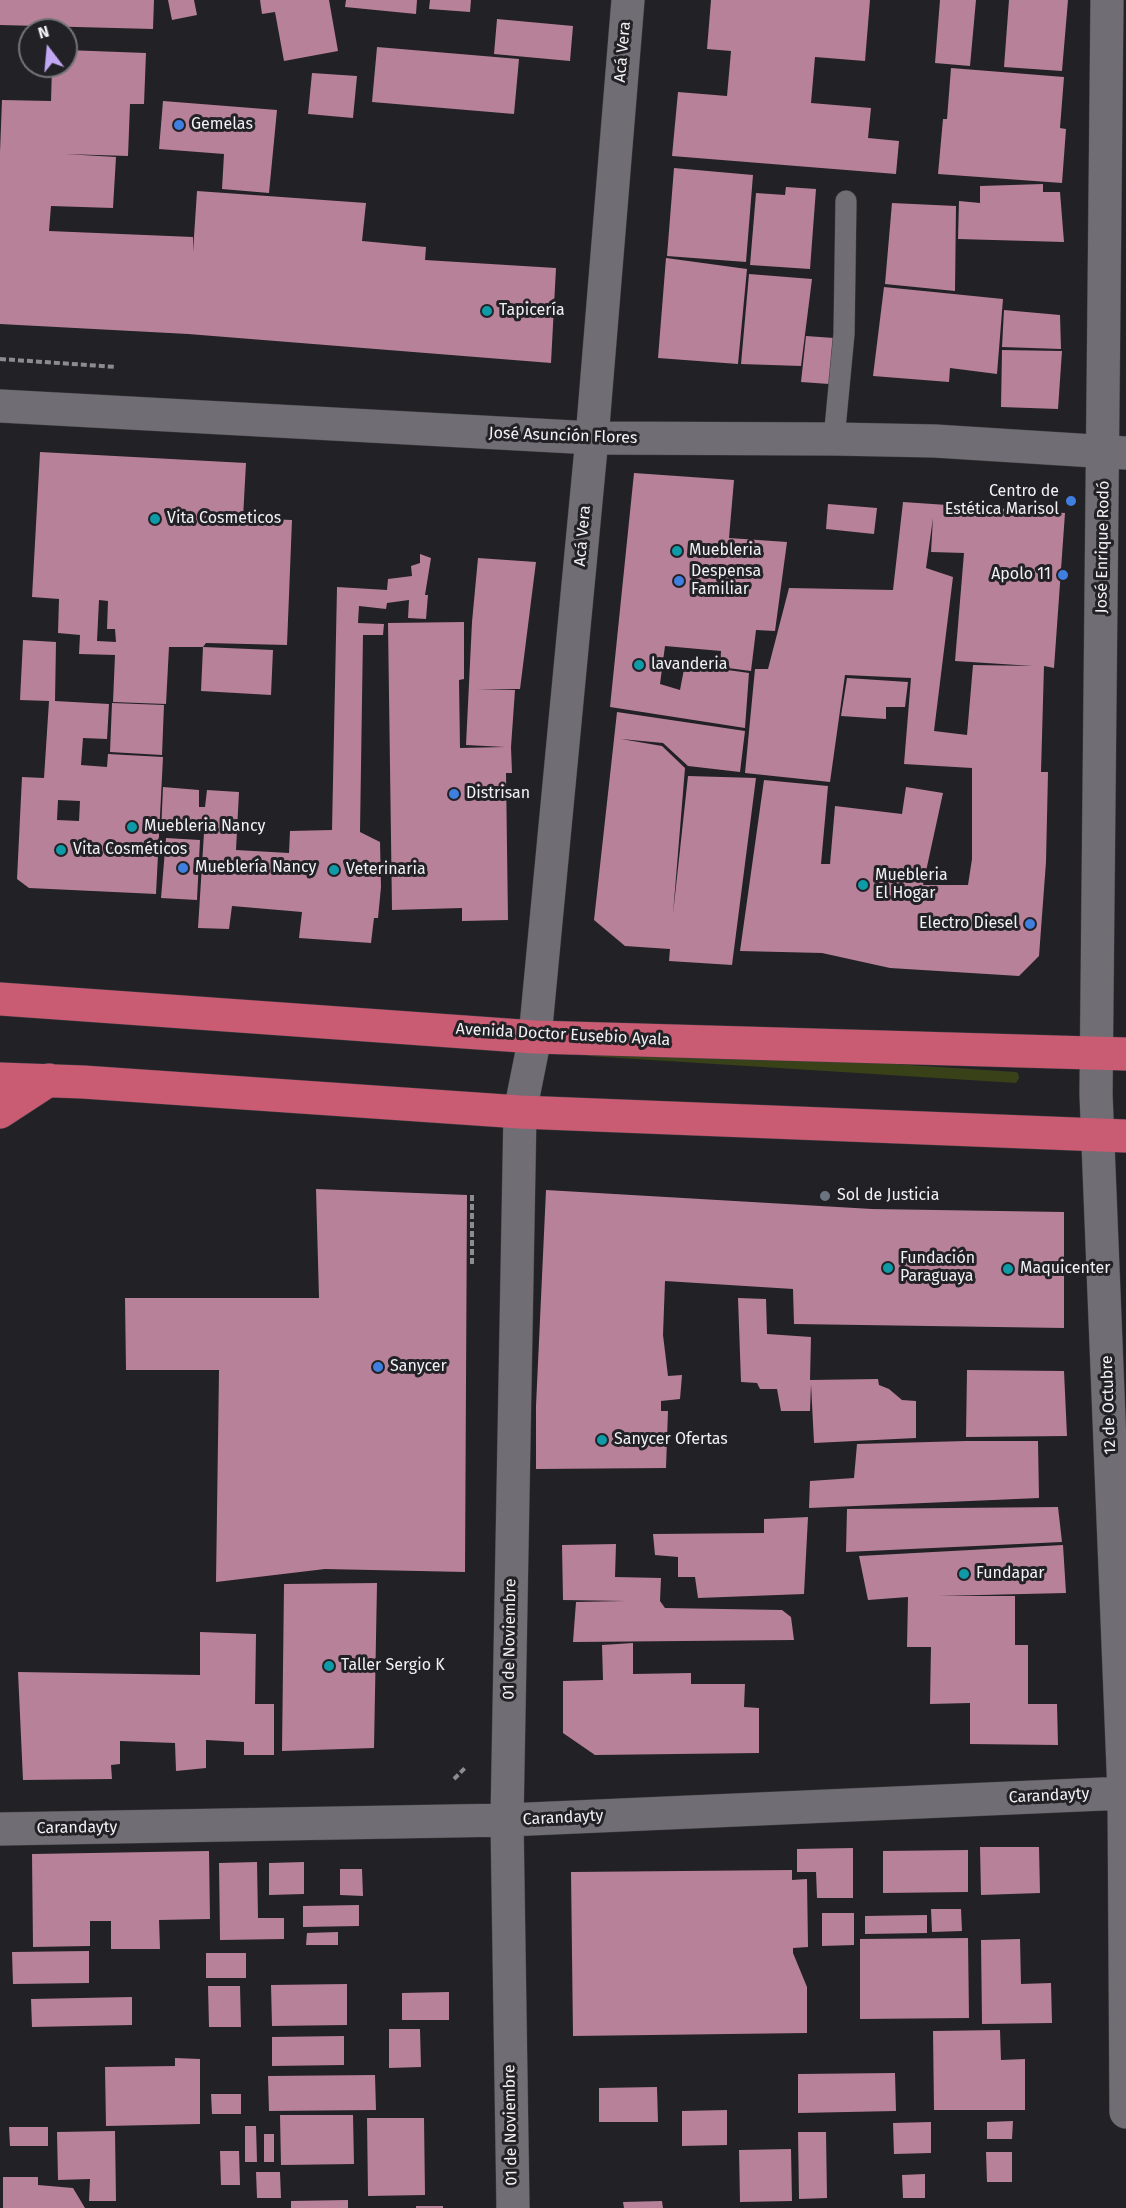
<!DOCTYPE html>
<meta charset="utf-8">
<style>
body{margin:0}
#map{position:relative;width:1126px;height:2208px;overflow:hidden;background:#222125;font-family:"Fira Sans",sans-serif}
canvas{display:block}
.north{position:absolute;left:18px;top:18px;width:60px;height:60px;box-sizing:border-box;background:#222125;border:2px solid #757478;border-radius:50%;rotate:344deg;font-size:16px;font-weight:700;line-height:24px;text-align:center;color:#f2f1f4}
.north::after{content:'';display:block;margin:auto;width:21px;height:27px;background:#c0a8f4;clip-path:polygon(50% 0,100% 100%,50% 72%,0 100%)}
</style>
<div id="map">
<canvas width="1126" height="2208"></canvas>
<div class="north">N</div>
</div>
<script>
const ctx = document.querySelector('canvas').getContext('2d');
ctx.lineJoin = 'round';
function fill(path, color) { ctx.fillStyle = color; ctx.fill(path, 'evenodd'); }
const shape = rows => new Path2D(rows.map(r => 'M' + r).join(''));
function stroke(path, color, width, dash) { ctx.strokeStyle = color; ctx.lineWidth = width; ctx.lineCap = dash ? 'butt' : 'round'; ctx.setLineDash(dash || []); ctx.stroke(path); }
function drawText(font, color, halo, rows, align = 'center') {
  ctx.font = font + ' "Fira Sans",sans-serif'; ctx.lineWidth = 6; ctx.setLineDash([]); ctx.textBaseline = 'middle'; ctx.strokeStyle = halo; ctx.fillStyle = color; for (const [text, x, y, turn = 0] of rows) {
    ctx.save(); ctx.translate(x, y); ctx.rotate((+turn || 0) * Math.PI / 180); ctx.textAlign = isNaN(turn) ? turn : align; if (halo) ctx.strokeText(text, 0, 0); ctx.fillText(text, 0, 0); ctx.restore();
  }
}
fill(shape([
 [588,1044,1016,1072,1018,1073,1019,1078,1016,1083,588,1056,585,1054]
]), '#394118');
fill(shape([
 [0,0,154,0,153,29,0,25],
 [168,0,194,0,197,15,172,20],
 [260,0,329,0,338,51,284,61,275,12,262,14],
 [346,0,417,0,416,14,345,7],
 [430,0,471,0,470,12,429,9],
 [711,0,870,0,865,61,815,57,811,103,871,108,868,138,899,141,896,174,672,156,678,92,727,96,731,51,707,49],
 [940,0,976,0,970,66,935,63],
 [1009,0,1068,0,1062,71,1004,67],
 [497,19,573,26,570,61,494,54],
 [377,47,519,59,514,114,372,102],
 [66,50,146,53,144,104,130,104,128,156,65,154,116,157,113,208,51,206,49,231,193,237,193,252,197,191,366,203,362,241,426,247,425,260,556,268,551,363,188,334,0,324,0,152,2,100,51,101,52,66,66,66],
 [951,68,1064,77,1060,128,1066,129,1062,183,938,174,943,119,947,119],
 [312,73,357,76,353,118,308,114],
 [163,101,277,110,269,193,222,189,224,154,159,149],
 [674,168,753,175,746,262,667,256],
 [1043,184,1043,192,1060,192,1064,242,958,239,959,201,980,203,980,186],
 [786,187,816,189,810,269,750,265,756,193,785,195],
 [892,203,956,206,955,291,885,284],
 [666,258,747,269,738,364,658,358],
 [749,274,812,279,801,366,741,364],
 [884,287,1003,299,997,374,950,368,949,382,873,376],
 [1004,310,1060,315,1061,349,1002,347],
 [806,336,834,338,829,384,801,382],
 [1002,350,1062,351,1058,409,1001,407],
 [40,452,246,463,243,518,292,520,287,645,206,643,203,647,273,650,271,695,201,691,203,647,169,647,166,704,113,702,115,655,79,654,80,635,58,633,59,599,32,597],
 [99,600,108,601,107,629,115,629,116,642,97,641],
 [634,473,734,480,729,538,787,542,775,631,756,630,751,671,720,667,721,651,665,646,660,684,680,690,685,664,749,673,745,728,610,707],
 [903,502,1065,513,1054,668,1044,666,1041,772,1048,772,1046,862,1039,956,1019,976,890,968,822,953,740,951,764,780,828,786,821,864,830,864,835,806,902,814,906,787,943,793,923,885,968,885,972,859,972,768,904,764,911,678,845,675,830,782,745,773,755,669,768,669,789,588,893,590],
 [933,518,931,552,964,553,955,661,1033,666,973,665,967,735,934,731,953,577,926,568],
 [828,504,877,508,874,534,826,529],
 [420,554,431,558,425,595,428,595,426,619,408,618,409,600,387,603,386,609,359,606,358,623,384,624,383,635,363,635,360,832,380,842,381,887,378,918,374,918,371,943,299,938,302,912,232,906,229,929,198,928,204,833,161,832,163,787,199,790,199,807,205,807,207,790,239,792,236,850,289,853,290,831,332,830,337,587,387,590,388,579,412,576,411,566,420,563],
 [478,558,536,562,520,689,477,689,515,690,511,747,512,773,506,773,508,920,462,921,462,908,392,910,388,623,464,622,464,679,459,680,460,748,505,747,466,745,472,622],
 [23,640,56,642,55,701,109,704,107,739,83,738,81,765,107,767,108,754,163,757,156,894,29,888,17,879,22,777,44,778,49,701,20,700],
 [58,800,80,801,79,821,57,820],
 [847,678,908,682,905,707,886,707,886,719,841,716],
 [112,703,164,705,162,755,110,752],
 [617,712,745,731,740,772,688,766,663,743,621,739,662,746,685,768,673,914,688,776,756,778,732,965,669,961,670,949,625,946,594,920],
 [166,838,200,840,197,900,161,898],
 [316,1189,467,1195,465,1572,325,1569,216,1582,219,1370,126,1370,125,1298,319,1298],
 [546,1190,872,1209,1064,1212,1064,1328,794,1324,793,1289,665,1281,663,1335,668,1376,682,1375,680,1399,661,1401,661,1411,668,1411,666,1468,536,1469,536,1406],
 [738,1298,766,1299,767,1334,811,1337,810,1380,878,1379,879,1385,889,1389,902,1400,916,1401,916,1438,814,1443,811,1384,810,1411,781,1411,777,1389,760,1389,757,1383,741,1382],
 [967,1370,1064,1371,1067,1436,966,1437],
 [966,1441,1038,1441,1039,1498,809,1508,810,1481,854,1478,857,1444],
 [1058,1507,1062,1542,846,1552,847,1509],
 [808,1517,804,1594,698,1598,695,1577,678,1577,678,1557,655,1555,653,1534,764,1533,764,1519],
 [616,1544,615,1577,661,1578,660,1601,665,1608,782,1610,791,1617,794,1640,573,1642,576,1602,625,1601,563,1600,562,1545],
 [1063,1545,1066,1593,939,1596,1015,1596,1015,1645,1028,1645,1028,1704,1057,1704,1058,1745,970,1744,970,1703,930,1704,931,1647,907,1647,908,1597,868,1600,859,1556],
 [377,1583,374,1748,282,1751,284,1584],
 [200,1632,256,1634,255,1704,274,1704,274,1755,244,1755,244,1742,206,1740,206,1768,176,1771,175,1743,120,1741,120,1764,111,1765,112,1779,23,1780,18,1672,200,1675],
 [633,1643,633,1674,691,1673,691,1684,745,1684,744,1707,759,1708,759,1753,595,1755,563,1733,563,1681,603,1680,602,1645],
 [980,1847,1039,1847,1040,1893,981,1895],
 [853,1848,853,1898,817,1898,816,1872,797,1872,797,1849],
 [968,1850,968,1892,883,1893,883,1851],
 [209,1851,210,1919,159,1920,160,1949,111,1949,111,1921,90,1921,90,1946,33,1947,32,1854],
 [257,1862,258,1918,284,1918,284,1939,220,1940,219,1863],
 [304,1862,304,1894,269,1895,269,1863],
 [340,1869,362,1869,363,1896,340,1895],
 [792,1870,792,1880,807,1879,808,1947,793,1948,793,1953,807,1987,807,2033,573,2036,571,1872],
 [359,1905,359,1926,303,1927,303,1906],
 [931,1909,961,1909,962,1931,932,1932],
 [822,1913,854,1913,854,1945,822,1946],
 [927,1915,927,1933,865,1934,865,1916],
 [338,1932,338,1945,306,1945,307,1933],
 [968,1938,969,2018,860,2019,860,1939],
 [1020,1939,1021,1984,1051,1983,1052,2023,982,2024,981,1940],
 [89,1951,89,1983,13,1984,12,1952],
 [206,1953,246,1953,246,1978,206,1978],
 [347,1984,347,2025,272,2026,271,1985],
 [208,1986,240,1986,241,2027,209,2027],
 [449,1992,449,2020,402,2020,402,1993],
 [132,1997,132,2025,32,2027,31,1999],
 [389,2029,420,2029,421,2067,389,2068],
 [1000,2030,1001,2060,1025,2059,1025,2110,934,2110,933,2031],
 [344,2036,344,2065,272,2066,272,2037],
 [175,2058,200,2059,200,2124,106,2126,105,2067,175,2066],
 [895,2073,896,2111,798,2113,798,2074],
 [375,2075,376,2110,269,2111,268,2076],
 [657,2087,658,2122,599,2122,599,2088],
 [211,2094,241,2094,241,2114,212,2114],
 [727,2110,727,2145,682,2146,682,2111],
 [280,2115,353,2115,354,2164,281,2165],
 [367,2118,424,2118,425,2195,368,2196],
 [1013,2121,1012,2139,987,2139,987,2122],
 [931,2122,931,2153,894,2154,893,2123],
 [245,2126,256,2126,257,2162,245,2162],
 [9,2127,48,2127,48,2146,10,2146],
 [115,2131,116,2201,89,2201,90,2179,58,2180,57,2132],
 [798,2132,826,2132,827,2198,799,2199],
 [264,2134,274,2134,274,2162,264,2162],
 [791,2149,792,2201,740,2202,739,2150],
 [220,2151,239,2151,240,2185,221,2185],
 [986,2152,1012,2152,1012,2182,987,2182],
 [256,2172,280,2172,281,2198,257,2198],
 [925,2174,925,2198,903,2198,902,2175],
 [3,2177,38,2177,38,2185,73,2188,85,2208,3,2208],
 [348,2200,348,2208,291,2208,291,2201],
 [662,2201,663,2208,624,2208,623,2202],
 [416,2206,443,2206,443,2208,416,2208]
]), '#b78199');
const lane = shape([
 [834,439,844,334,846,201]
]);
const street = shape([
 [1107,0,1096,1094,1124,1793,1126,2112],
 [0,1829,507,1820,1126,1793],
 [513,2208,507,1820,520,1112,535,1037,592,438,628,0]
]);
const secondary = shape([
 [0,406,592,438,834,439,935,441,1126,453]
]);
const highway = shape([
 [0,999,535,1037,1126,1054],
 [0,1079,83,1082,520,1112,1126,1136],
 [0,1112,49,1080]
]);
stroke(lane, '#3e3d41', 22);
stroke(street, '#3e3d41', 34);
stroke(secondary, '#3e3d41', 34);
stroke(highway, '#3e3d41', 34);
stroke(shape([
 [0,359,116,367],
 [472,1264,472,1193],
 [454,1779,466,1767]
]), '#8c8b8e', 4, [6, 3]);
stroke(lane, '#706e74', 21);
stroke(street, '#706e74', 33);
stroke(secondary, '#706e74', 33);
stroke(highway, '#c95b73', 33);
for (const [x, y, r, color] of [
 [179,125,6,"#3f7fe0"],
 [487,311,6,"#0f9aa8"],
 [1071,501,6,"#3f7fe0"],
 [155,519,6,"#0f9aa8"],
 [677,551,6,"#0f9aa8"],
 [1063,575,6,"#3f7fe0"],
 [679,581,6,"#3f7fe0"],
 [639,665,6,"#0f9aa8"],
 [454,794,6,"#3f7fe0"],
 [132,827,6,"#0f9aa8"],
 [61,850,6,"#0f9aa8"],
 [183,868,6,"#3f7fe0"],
 [334,870,6,"#0f9aa8"],
 [863,885,6,"#0f9aa8"],
 [1030,924,6,"#3f7fe0"],
 [825,1196,6,"#6b7280"],
 [888,1268,6,"#0f9aa8"],
 [1008,1269,6,"#0f9aa8"],
 [378,1367,6,"#3f7fe0"],
 [602,1440,6,"#0f9aa8"],
 [964,1574,6,"#0f9aa8"],
 [329,1666,6,"#0f9aa8"]
]) { const dot = new Path2D(); dot.arc(x, y, r, 0, 2 * Math.PI); ctx.fillStyle = color; ctx.fill(dot); stroke(dot, '#222125', 2); }
drawText('16px', '#f2f1f4', '#222125', [
 ["Acá Vera",623,52,-85],
 ["José Asunción Flores",563,436,2],
 ["Acá Vera",583,536,-85],
 ["José Enrique Rodó",1103,547,-89],
 ["Avenida Doctor Eusebio Ayala",563,1035,3],
 ["12 de Octubre",1109,1405,-92],
 ["01 de Noviembre",510,1639,-89],
 ["Carandayty",1049,1796,-3],
 ["Carandayty",563,1818,-3],
 ["Carandayty",77,1828,-1],
 ["01 de Noviembre",511,2125,-91]
]);
drawText('16px', '#f2f1f4', '#222125', [
 ["Gemelas",191,125],
 ["Tapicería",499,311],
 ["Centro de",1059,492,"right"],
 ["Estética Marisol",1059,510,"right"],
 ["Vita Cosmeticos",167,519],
 ["Muebleria",689,551],
 ["Despensa",691,572],
 ["Familiar",691,590],
 ["Apolo 11",1051,575,"right"],
 ["lavanderia",651,665],
 ["Distrisan",466,794],
 ["Muebleria Nancy",144,827],
 ["Vita Cosméticos",73,850],
 ["Mueblería Nancy",195,868],
 ["Veterinaria",346,870],
 ["Muebleria",875,876],
 ["El Hogar",875,894],
 ["Electro Diesel",1018,924,"right"],
 ["Sol de Justicia",837,1196],
 ["Fundación",900,1259],
 ["Paraguaya",900,1277],
 ["Maquicenter",1020,1269],
 ["Sanycer",390,1367],
 ["Sanycer Ofertas",614,1440],
 ["Fundapar",976,1574],
 ["Taller Sergio K",341,1666]
], 'left');
</script>
